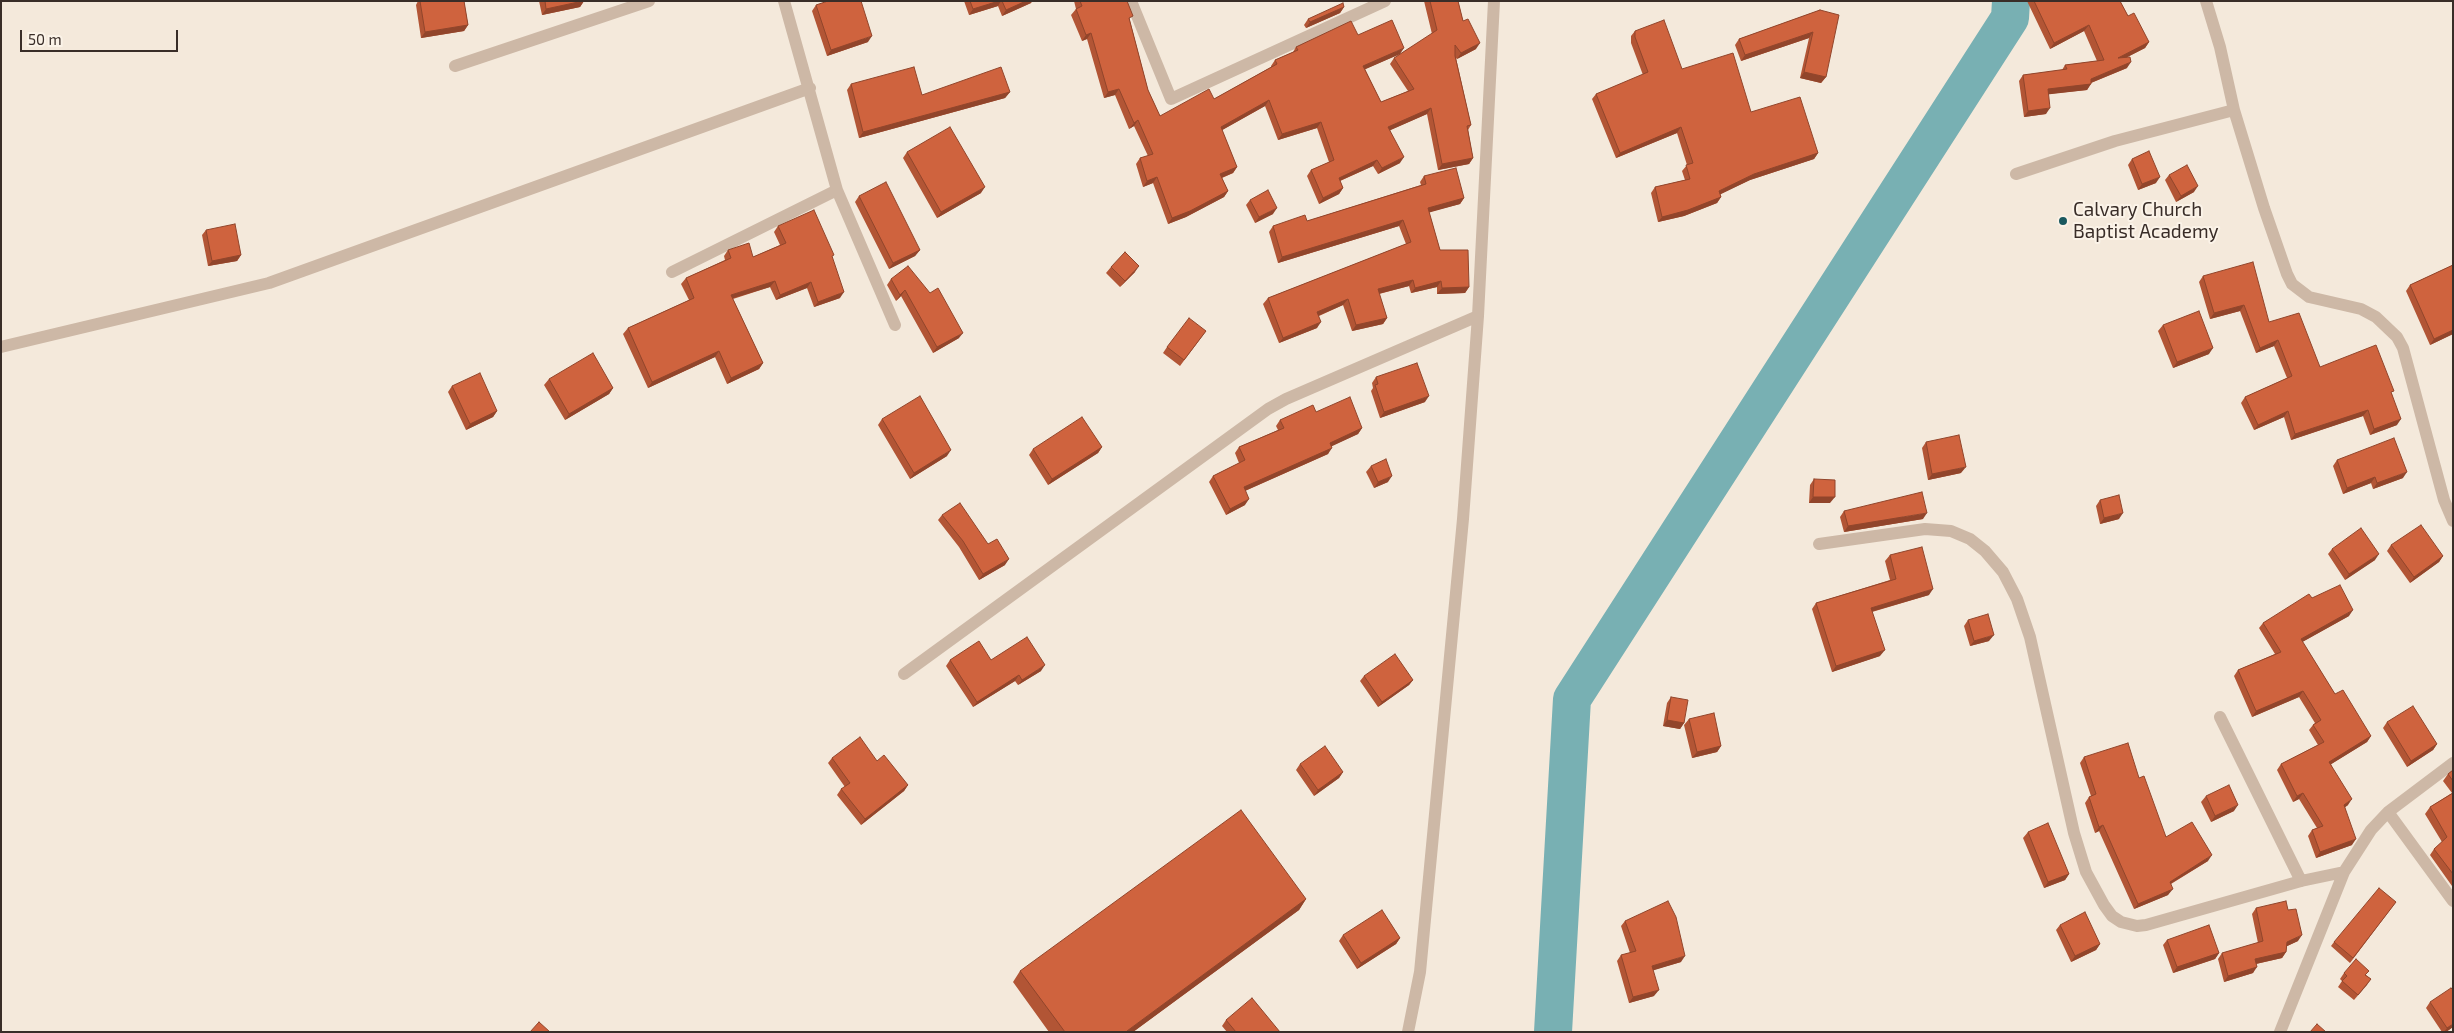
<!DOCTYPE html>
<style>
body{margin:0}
#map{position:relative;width:2454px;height:1033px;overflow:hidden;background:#f4e9db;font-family:"Exo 2",sans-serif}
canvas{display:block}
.frame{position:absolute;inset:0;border:2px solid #392d28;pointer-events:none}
.scale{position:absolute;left:20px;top:30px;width:158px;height:22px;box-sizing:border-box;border:2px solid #392d28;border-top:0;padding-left:6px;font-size:15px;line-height:18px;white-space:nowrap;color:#392d28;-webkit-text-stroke:4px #fbf3e8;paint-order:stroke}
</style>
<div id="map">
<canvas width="2454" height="1033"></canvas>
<div class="frame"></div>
<div class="scale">50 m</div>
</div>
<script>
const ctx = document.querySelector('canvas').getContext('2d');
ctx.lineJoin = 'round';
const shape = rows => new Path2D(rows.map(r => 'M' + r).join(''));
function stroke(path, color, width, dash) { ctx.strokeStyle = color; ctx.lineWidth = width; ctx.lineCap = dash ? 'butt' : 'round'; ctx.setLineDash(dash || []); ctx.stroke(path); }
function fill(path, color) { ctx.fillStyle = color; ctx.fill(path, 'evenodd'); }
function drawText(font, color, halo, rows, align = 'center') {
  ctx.font = font + ' "Exo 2",sans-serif'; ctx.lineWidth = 4; ctx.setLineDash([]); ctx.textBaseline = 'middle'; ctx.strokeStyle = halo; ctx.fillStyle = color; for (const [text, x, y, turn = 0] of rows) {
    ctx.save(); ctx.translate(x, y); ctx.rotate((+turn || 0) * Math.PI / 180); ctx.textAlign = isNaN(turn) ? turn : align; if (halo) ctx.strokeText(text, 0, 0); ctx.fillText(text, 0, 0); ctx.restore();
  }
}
stroke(shape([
 [1553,1032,1572,699,2010,18,2011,1]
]), '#78b0b3', 38);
stroke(shape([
 [784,1,837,190,895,325],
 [1131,1,1171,99,1385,1],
 [2206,1,2220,47,2234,110,2264,208,2287,274,2292,284,2309,297,2361,309,2376,317,2397,337,2403,348,2444,500,2453,521],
 [455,66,649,1],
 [2016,174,2115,141,2234,110],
 [672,272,837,190],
 [1,347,269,283,810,88],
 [1819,544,1925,529,1951,531,1970,539,1985,551,2003,572,2017,599,2030,637,2074,833,2086,872,2104,905,2112,916,2121,922,2137,926,2146,925,2301,881,2344,872],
 [904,674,1268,409,1286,399,1478,316],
 [2220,717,2301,881],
 [2388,812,2453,901],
 [1408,1032,1420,972,1463,519,1478,316,1494,1],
 [2280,1032,2344,872,2371,830,2388,812,2453,763]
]), '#cdb8a6', 12);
fill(shape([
 [418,1,464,1,468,25,464,31,421,38,416,5],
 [539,1,584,1,580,7,542,15],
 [964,1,1032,1,1031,3,1002,16,998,6,969,15],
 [1074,1,1127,1,1130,21,1148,90,1160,116,1214,99,1271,67,1271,66,1275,60,1293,52,1296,47,1358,35,1400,54,1365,69,1381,102,1408,91,1390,64,1394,58,1432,34,1424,1,1458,1,1463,21,1476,49,1457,59,1456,58,1471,125,1468,130,1473,158,1469,164,1438,170,1427,114,1390,130,1400,163,1378,174,1373,166,1340,181,1343,188,1339,194,1319,204,1307,176,1311,170,1329,162,1317,128,1278,140,1265,106,1222,130,1237,167,1233,173,1222,178,1228,191,1224,197,1186,217,1168,224,1153,183,1143,187,1136,164,1140,158,1148,156,1134,126,1129,129,1115,95,1104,98,1087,39,1082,41,1071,15,1076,9],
 [2027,1,2120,1,2128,16,2149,42,2145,48,2127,57,2127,68,2091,83,2087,90,2048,94,2046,114,2024,117,2019,81,2023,75,2062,70,2065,65,2097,61,2084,31,2050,49],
 [816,5,868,42,827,56,812,11],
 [1344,7,1340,13,1306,28,1304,25,1308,19],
 [1820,10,1826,77,1821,83,1800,78,1809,38,1741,61,1735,45,1739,39],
 [1635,31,1682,69,1751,112,1818,153,1814,159,1750,180,1720,194,1721,197,1717,203,1684,216,1658,222,1651,193,1655,187,1685,180,1682,171,1687,165,1677,133,1616,158,1592,99,1596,94,1643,75,1631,43,1631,36],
 [851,84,922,95,1010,92,1005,98,859,138,847,90],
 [907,152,981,193,937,218,903,158],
 [2132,159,2156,183,2138,190,2128,165],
 [2169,175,2194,192,2176,202,2165,180],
 [1424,176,1464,198,1460,204,1429,212,1440,250,1469,287,1465,293,1437,294,1437,287,1411,293,1409,286,1379,294,1387,318,1383,324,1352,331,1343,305,1319,316,1317,328,1279,343,1263,304,1268,298,1406,244,1399,226,1278,263,1269,232,1273,226,1307,221,1421,185,1420,182],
 [859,196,920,250,915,256,889,269,855,202],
 [1250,200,1273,214,1255,223,1246,205],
 [778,226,832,257,840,298,814,307,807,288,776,300,770,287,733,299,763,363,759,369,727,384,715,357,648,388,623,334,628,328,689,300,681,284,686,278,725,260,724,256,728,250,753,257,780,245,774,232],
 [206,230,241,255,237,261,208,266,202,235],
 [2453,265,2453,334,2430,345,2406,291,2410,285],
 [1111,267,1135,272,1120,287,1106,273],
 [2203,276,2269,322,2320,367,2392,394,2397,425,2370,435,2363,416,2291,440,2284,417,2254,430,2241,403,2245,397,2287,378,2274,346,2256,353,2240,311,2210,319,2199,282],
 [891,279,930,293,959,338,933,353,901,296,896,301,887,285],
 [2163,325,2209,354,2173,368,2158,331],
 [1206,331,1180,366,1163,353,1167,347],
 [1376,377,1425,402,1380,418,1371,391,1373,388,1372,383],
 [549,379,613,388,609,394,565,420,544,385],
 [452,386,497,411,493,417,466,430,448,392],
 [1316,412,1362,428,1358,434,1331,446,1328,454,1245,491,1245,505,1226,515,1209,482,1213,476,1239,463,1235,453,1239,447,1278,430,1276,426,1280,420],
 [882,419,947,456,910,479,878,425],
 [1926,442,1961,473,1928,480,1922,448],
 [1102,447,1098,453,1048,485,1029,455,1033,449],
 [2337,460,2403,478,2373,489,2371,483,2343,494,2333,466],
 [1371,466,1388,482,1374,488,1366,472],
 [1814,479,1830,503,1809,503,1810,485],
 [2100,500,2119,519,2100,524,2096,506],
 [1844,511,1923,519,1844,532,1840,517],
 [942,515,988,544,1005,565,979,580,959,547,938,520],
 [2391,545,2443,556,2439,562,2410,583,2387,551],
 [2332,549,2375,560,2345,580,2328,554],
 [1890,555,1929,595,1872,612,1880,656,1832,672,1812,609,1816,603,1890,580,1885,561],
 [2312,598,2349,616,2302,642,2335,694,2371,736,2367,742,2331,764,2348,805,2345,807,2352,845,2316,858,2308,836,2312,830,2317,828,2299,799,2293,802,2277,770,2281,764,2318,745,2309,730,2313,725,2315,723,2299,697,2252,717,2234,676,2238,670,2275,654,2259,628,2263,623],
 [1968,620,1989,641,1970,646,1964,626],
 [950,660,991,660,1041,671,1018,685,1015,681,973,707,946,666],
 [1364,676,1413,680,1409,685,1378,707,1360,681],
 [1671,697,1684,723,1680,729,1663,726,1667,703],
 [1689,719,1721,746,1717,752,1692,758,1684,725],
 [2387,722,2437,744,2433,750,2407,767,2383,728],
 [2084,757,2139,778,2166,837,2208,861,2171,884,2168,895,2134,909,2099,831,2095,833,2085,803,2089,797,2091,796,2080,763],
 [832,758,877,761,908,785,904,791,861,825,837,795,841,789,845,787,828,763],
 [1300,764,1343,772,1339,778,1314,796,1296,770],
 [2453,770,2453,885,2452,886,2430,855,2434,849,2442,842,2425,814,2430,807,2452,793,2443,781,2448,774],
 [2206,796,2234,811,2211,822,2201,802],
 [2028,832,2069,874,2065,880,2044,888,2023,838],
 [1306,899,1299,910,1133,1032,1049,1032,1013,982,1020,971],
 [2396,902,2350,963,2331,946,2334,942],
 [2256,908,2288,910,2298,941,2287,946,2286,952,2282,958,2256,964,2253,973,2224,982,2218,959,2222,953,2258,943,2252,914],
 [1625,921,1681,962,1653,970,1654,996,1629,1003,1617,961,1621,955,1630,953,1621,926],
 [2060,925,2100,944,2096,950,2071,962,2056,930],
 [1343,935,1400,938,1396,944,1357,969,1339,941],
 [2167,940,2219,953,2215,959,2173,973,2163,945],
 [2344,973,2366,975,2371,979,2354,1000,2338,987,2342,981,2340,979],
 [2430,1002,2453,1027,2446,1032,2442,1032,2426,1008],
 [1226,1020,1280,1032,1227,1032,1222,1026]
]), '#b25535');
fill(shape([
 [584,1,580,7,542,15,546,9],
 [999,1,1001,1,998,6,969,15,973,9],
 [1026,1,1032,1,1031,3,1002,16,1006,10],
 [1344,7,1340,13,1306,28,1310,22],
 [468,25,464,31,421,38,425,32],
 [2089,25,2084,31,2050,49,2054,43],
 [1813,32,1809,38,1741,61,1745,55],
 [1091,33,1087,39,1082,41,1086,35],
 [872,36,868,42,827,56,831,50],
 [2149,42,2145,48,2114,64,2118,58],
 [1480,43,1476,49,1457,59,1461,53],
 [1404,48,1400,54,1359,72,1363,66],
 [2131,62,2127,68,2088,84,2091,84,2087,90,2043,95,2048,89,2091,79],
 [1804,72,1826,77,1821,83,1800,78],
 [1119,89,1115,95,1104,98,1108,92],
 [1010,92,1005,98,859,138,863,132],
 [1269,100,1265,106,1217,133,1221,127],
 [1431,108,1427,114,1384,133,1388,127],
 [2050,108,2046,114,2024,117,2028,111],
 [1138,120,1134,126,1129,129,1134,123],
 [1321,122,1317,128,1278,140,1282,134],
 [1681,127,1677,133,1616,158,1620,153],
 [1818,153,1814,159,1750,180,1715,197,1719,191,1754,174],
 [1404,157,1400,163,1378,174,1382,168],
 [1473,158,1469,164,1438,170,1442,164],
 [1377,160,1373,166,1335,183,1339,178],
 [1237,167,1233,173,1216,180,1220,174],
 [1157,177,1153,183,1143,187,1147,181],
 [2160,177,2156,183,2138,190,2142,184],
 [2198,186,2194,192,2176,202,2181,196],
 [985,187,981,193,937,218,941,212],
 [1343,188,1339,194,1319,204,1323,198],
 [1228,191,1224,197,1186,217,1168,224,1172,218],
 [1721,197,1717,203,1684,216,1658,222,1662,217],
 [1464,198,1460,204,1424,214,1428,208],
 [1277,208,1273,214,1255,223,1259,217],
 [1403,220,1399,226,1278,263,1282,257],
 [920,250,915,256,889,269,893,263],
 [241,255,237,261,208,266,212,261],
 [1139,266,1135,272,1120,287,1125,281],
 [1413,280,1409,286,1374,295,1378,289],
 [775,281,770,287,727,300,731,295],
 [1441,281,1437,287,1411,293,1415,288],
 [811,282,807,288,776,300,780,295],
 [1469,287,1465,293,1437,294,1442,288],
 [905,290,901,296,896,301,900,295],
 [844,292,840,298,814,307,818,302],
 [1348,299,1343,305,1313,318,1317,312],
 [2244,305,2240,311,2210,319,2214,313],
 [1387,318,1383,324,1352,331,1356,325],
 [1321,322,1317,328,1279,343,1283,338],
 [2453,330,2453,334,2430,345,2434,339],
 [963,333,959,338,933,353,937,347],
 [2278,340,2274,346,2256,353,2260,348],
 [2213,348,2209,354,2173,368,2177,362],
 [719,351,715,357,648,388,652,382],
 [763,363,759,369,727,384,731,378],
 [613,388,609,394,565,420,569,414],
 [1429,396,1425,402,1380,418,1384,412],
 [2368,410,2363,416,2291,440,2295,434],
 [497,411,493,417,466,430,470,424],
 [2288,411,2284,417,2254,430,2258,425],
 [2401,419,2397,425,2370,435,2374,429],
 [1362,428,1358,434,1326,449,1330,443],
 [1102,447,1098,453,1048,485,1052,479],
 [1332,448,1328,454,1240,493,1244,487],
 [951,450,947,456,910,479,914,473],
 [1966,467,1961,473,1928,480,1932,474],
 [2407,472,2403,478,2373,489,2377,483],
 [1392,476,1388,482,1374,488,1378,482],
 [2375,477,2371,483,2343,494,2347,488],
 [1813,497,1835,497,1830,503,1809,503],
 [1249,499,1245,505,1226,515,1230,509],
 [1927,513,1923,519,1844,532,1848,526],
 [2123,513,2119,519,2100,524,2104,518],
 [2379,554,2375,560,2345,580,2349,574],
 [2443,556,2439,562,2410,583,2414,577],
 [1009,559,1005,565,979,580,983,574],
 [1933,589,1929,595,1867,613,1871,608],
 [2353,610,2349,616,2297,645,2301,639],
 [1994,635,1989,641,1970,646,1974,641],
 [1885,650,1880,656,1832,672,1836,666],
 [1045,665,1041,671,1018,685,1022,680],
 [1019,675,1015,681,973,707,977,702],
 [1413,680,1409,685,1378,707,1382,702],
 [2303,691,2299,697,2252,717,2256,711],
 [1667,720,1684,723,1680,729,1663,726],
 [2371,736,2367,742,2325,768,2329,762],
 [2437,744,2433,750,2407,767,2411,761],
 [1721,746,1717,752,1692,758,1697,752],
 [1343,772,1339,778,1314,796,1318,790],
 [908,785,904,791,861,825,865,819],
 [2303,793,2299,799,2293,802,2297,796],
 [2352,799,2348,805,2340,811,2344,805],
 [2238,805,2234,811,2211,822,2215,816],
 [2103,825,2099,831,2095,833,2099,827],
 [2356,839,2352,845,2316,858,2320,852],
 [2212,855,2208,861,2165,887,2170,882],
 [2069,874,2065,880,2044,888,2048,882],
 [2173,889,2168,895,2134,909,2138,904],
 [1306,899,1299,910,1133,1032,1126,1032],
 [2302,935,2298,941,2283,948,2287,942],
 [1400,938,1396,944,1357,969,1361,963],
 [2100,944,2096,950,2071,962,2075,956],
 [2286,952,2282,958,2251,965,2255,959],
 [2219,953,2215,959,2173,973,2177,967],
 [1685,956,1681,962,1648,972,1652,966],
 [2257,967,2253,973,2224,982,2228,976],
 [2371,979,2367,985,2354,1000,2358,995],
 [1659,990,1654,996,1629,1003,1633,997],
 [2453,1024,2453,1027,2446,1032,2444,1032,2447,1028]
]), '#91452b');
const building = shape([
 [420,1,464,1,468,25,425,32,420,1],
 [545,1,583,1,546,9,545,1],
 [828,1,861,1,872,36,831,50,816,5,828,1],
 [970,1,999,1,973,9,970,1],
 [1002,1,1026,1,1006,10,1002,1],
 [1080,1,1127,1,1133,16,1129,18,1148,90,1160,116,1209,89,1214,99,1277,64,1275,60,1298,50,1296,47,1351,21,1358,35,1392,20,1404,48,1363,66,1381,102,1414,89,1394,58,1437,30,1430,1,1458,1,1463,21,1468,19,1480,43,1461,53,1455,45,1455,56,1471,125,1467,126,1473,158,1442,164,1431,108,1388,127,1404,157,1382,168,1377,160,1339,178,1343,188,1323,198,1311,170,1334,160,1321,122,1282,134,1269,100,1221,127,1237,167,1220,174,1228,191,1190,211,1172,218,1157,177,1147,181,1140,158,1153,154,1138,120,1134,123,1119,89,1108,92,1091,33,1086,35,1076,9,1082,6,1080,1],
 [2034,1,2120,1,2128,16,2134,13,2149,42,2118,58,2130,57,2131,62,2091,79,2091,84,2048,89,2050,108,2028,111,2023,75,2067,69,2065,65,2104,60,2089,25,2054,43,2034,1],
 [1343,3,1344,7,1310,22,1308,19,1343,3],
 [1820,10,1839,15,1826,77,1804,72,1813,32,1745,55,1739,39,1820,10],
 [1664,20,1682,69,1733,53,1751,112,1800,97,1818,153,1754,174,1719,191,1721,197,1688,210,1662,217,1655,187,1690,179,1686,165,1693,163,1681,127,1620,153,1596,94,1648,72,1635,37,1635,31,1664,20],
 [914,67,922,95,1001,67,1010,92,863,132,851,84,914,67],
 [950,127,985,187,941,212,907,152,950,127],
 [2149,151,2160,177,2142,184,2132,159,2149,151],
 [2187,165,2198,186,2181,196,2169,175,2187,165],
 [1456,168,1464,198,1428,208,1440,250,1468,250,1469,287,1442,288,1441,281,1415,288,1413,280,1378,289,1387,318,1356,325,1348,299,1317,312,1321,322,1283,338,1268,298,1411,242,1403,220,1282,257,1273,226,1305,215,1307,221,1426,184,1424,176,1456,168],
 [886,182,920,250,893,263,859,196,886,182],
 [1268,190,1277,208,1259,217,1250,200,1268,190],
 [814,210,834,255,832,256,844,292,818,302,811,282,780,295,775,281,731,295,763,363,731,378,719,351,652,382,628,328,694,298,686,278,731,258,728,250,749,243,753,257,786,243,778,226,814,210],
 [235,224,241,255,212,261,206,230,235,224],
 [1125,252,1139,266,1125,281,1111,267,1125,252],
 [2253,262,2269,322,2299,313,2320,367,2376,345,2394,391,2391,392,2401,419,2374,429,2368,410,2295,434,2288,411,2258,425,2245,397,2292,376,2278,340,2260,348,2244,305,2214,313,2203,276,2253,262],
 [2453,265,2453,330,2434,339,2410,285,2453,265],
 [908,266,930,293,938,288,963,333,937,347,905,290,900,295,891,279,908,266],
 [2199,311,2213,348,2177,362,2163,325,2199,311],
 [1189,318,1206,331,1184,360,1167,347,1189,318],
 [593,353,613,388,569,414,549,379,593,353],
 [1417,363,1429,396,1384,412,1375,385,1378,384,1376,377,1417,363],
 [480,373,497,411,470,424,452,386,480,373],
 [920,396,951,450,914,473,882,419,920,396],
 [1350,397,1362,428,1330,443,1332,448,1244,487,1249,499,1230,509,1213,476,1245,460,1239,447,1284,428,1280,420,1313,405,1316,412,1350,397],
 [1082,417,1102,447,1052,479,1033,449,1082,417],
 [1959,435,1966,467,1932,474,1926,442,1959,435],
 [2394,438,2407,472,2377,483,2375,477,2347,488,2337,460,2394,438],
 [1386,459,1392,476,1378,482,1371,466,1386,459],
 [1814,479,1835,480,1835,497,1813,497,1814,479],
 [1922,492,1927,513,1848,526,1844,511,1922,492],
 [2119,495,2123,513,2104,518,2100,500,2119,495],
 [960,503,988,544,997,539,1009,559,983,574,963,541,942,515,960,503],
 [2421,525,2443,556,2414,577,2391,545,2421,525],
 [2361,528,2379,554,2349,574,2332,549,2361,528],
 [1922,547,1933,589,1871,608,1885,650,1836,666,1816,603,1896,579,1890,555,1922,547],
 [2340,585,2353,610,2301,639,2335,694,2343,690,2371,736,2329,762,2352,799,2344,805,2356,839,2320,852,2312,830,2323,826,2303,793,2297,796,2281,764,2324,742,2313,725,2321,720,2303,691,2256,711,2238,670,2281,652,2263,623,2309,594,2312,598,2340,585],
 [1988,614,1994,635,1974,641,1968,620,1988,614],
 [1027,637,1045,665,1022,680,1019,675,977,702,950,660,979,641,991,660,1027,637],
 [1395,654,1413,680,1382,702,1364,676,1395,654],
 [1671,697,1688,700,1684,723,1667,720,1671,697],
 [2413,706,2437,744,2411,761,2387,722,2413,706],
 [1714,713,1721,746,1697,752,1689,719,1714,713],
 [860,737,877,761,884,755,908,785,865,819,841,789,850,783,832,758,860,737],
 [2128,743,2139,778,2144,776,2166,837,2192,822,2212,855,2170,882,2173,889,2138,904,2103,825,2099,827,2089,797,2096,794,2084,757,2128,743],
 [1325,746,1343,772,1318,790,1300,764,1325,746],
 [2453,770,2453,781,2448,774,2453,770],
 [2229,785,2238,805,2215,816,2206,796,2229,785],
 [2453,793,2453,874,2434,849,2447,837,2430,807,2453,793],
 [1241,810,1306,899,1127,1031,1127,1032,1065,1032,1020,971,1241,810],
 [2048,823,2069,874,2048,882,2028,832,2048,823],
 [2379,888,2396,902,2353,958,2334,942,2379,888],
 [1668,901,1676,917,1685,956,1652,966,1659,990,1633,997,1621,955,1636,951,1625,921,1668,901],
 [2286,901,2288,910,2296,909,2302,935,2287,942,2286,952,2255,959,2257,967,2228,976,2222,953,2263,941,2256,908,2286,901],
 [1382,910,1400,938,1361,963,1343,935,1382,910],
 [2085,912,2100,944,2075,956,2060,925,2085,912],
 [2209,925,2219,953,2177,967,2167,940,2209,925],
 [2356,959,2369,971,2365,975,2371,979,2358,995,2342,981,2347,976,2344,973,2356,959],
 [2451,988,2453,990,2453,1024,2447,1028,2430,1002,2451,988],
 [1252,998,1280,1032,1236,1032,1226,1020,1252,998],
 [539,1022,550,1032,530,1032,539,1022],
 [2317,1024,2326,1032,2310,1032,2317,1024]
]);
fill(building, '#cf633e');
stroke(building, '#91452b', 1);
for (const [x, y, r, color] of [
 [2063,221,5,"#1a585e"]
]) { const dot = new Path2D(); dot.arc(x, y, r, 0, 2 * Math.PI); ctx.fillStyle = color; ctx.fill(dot); stroke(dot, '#fbf3e8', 2); }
drawText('19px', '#392d28', '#fbf3e8', [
 ["Calvary Church",2073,210],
 ["Baptist Academy",2073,232]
], 'left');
</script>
